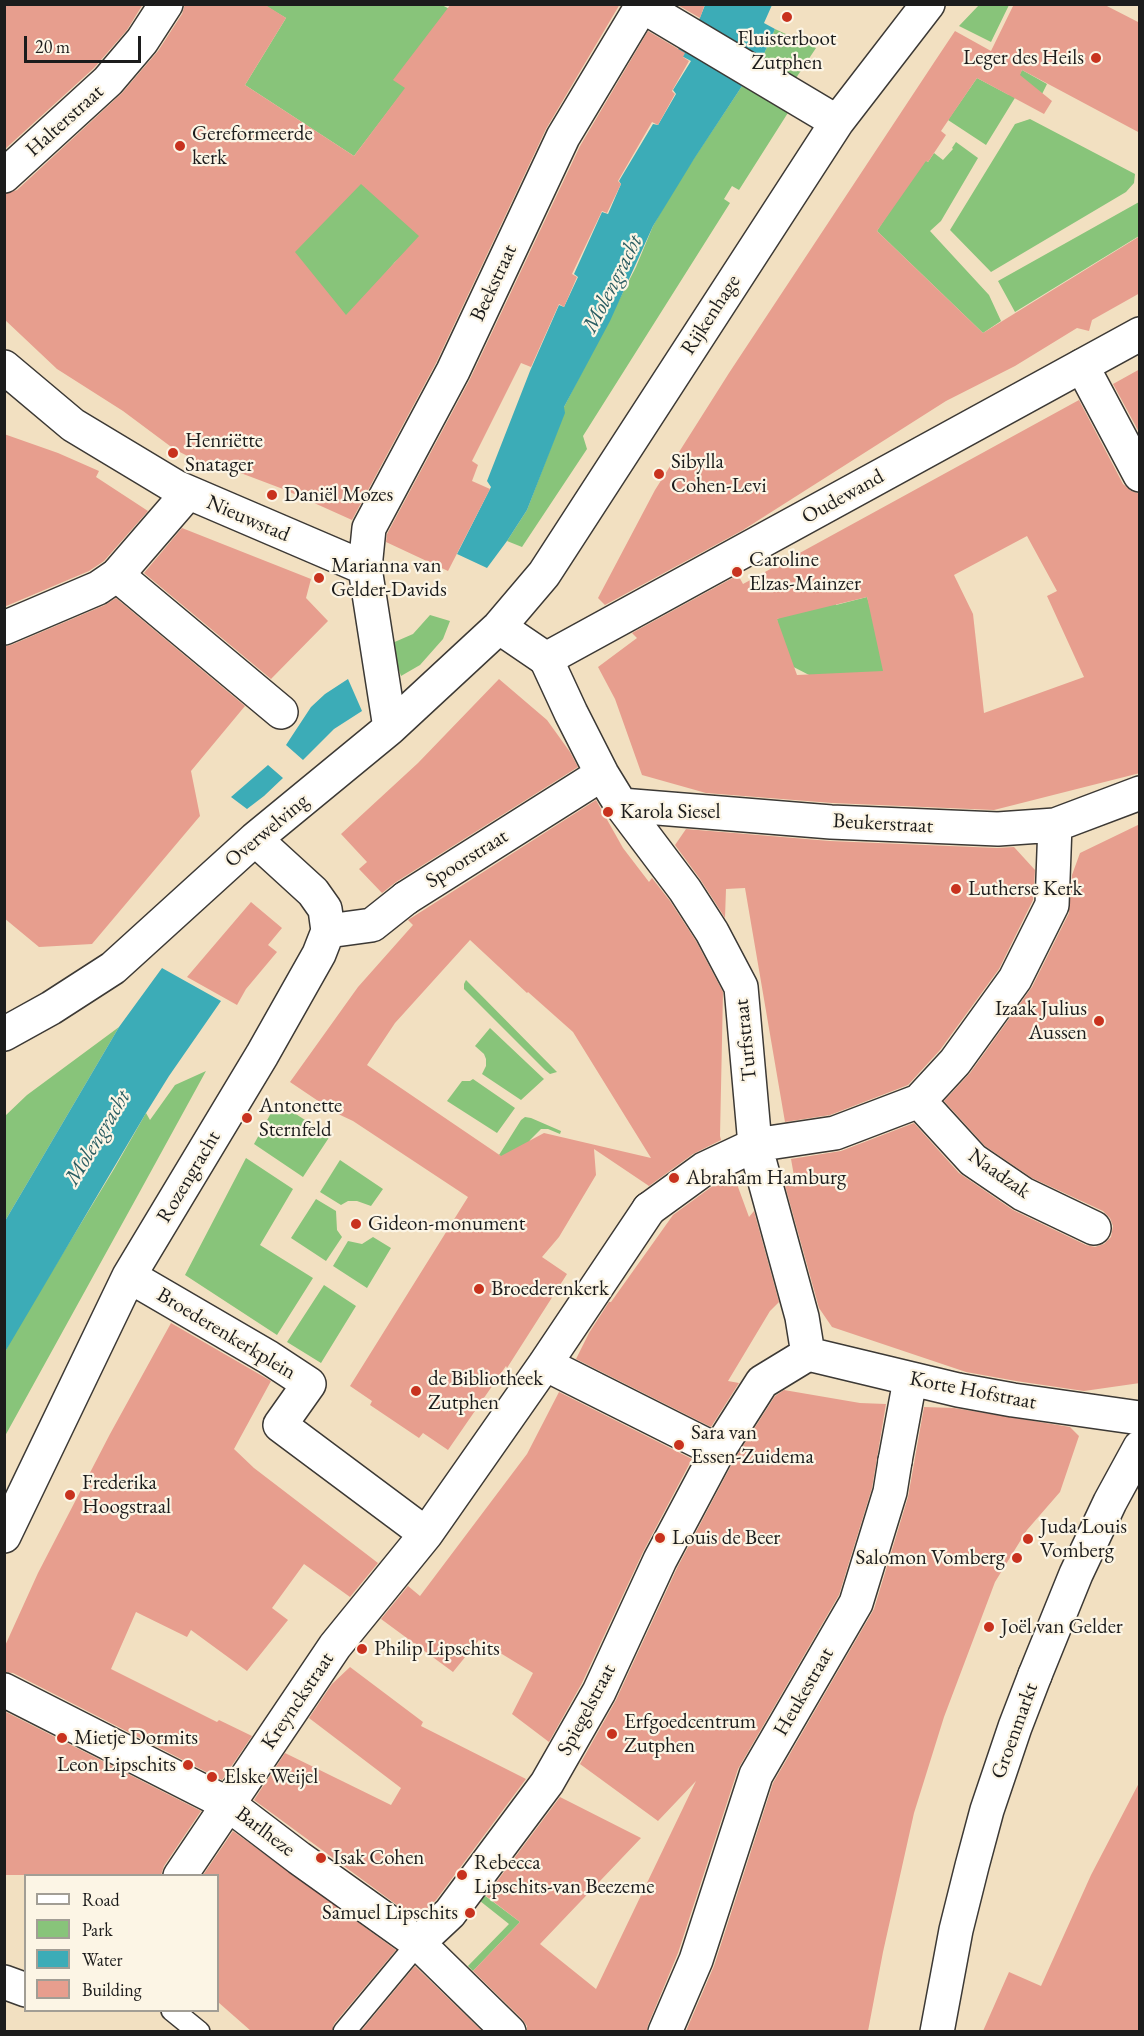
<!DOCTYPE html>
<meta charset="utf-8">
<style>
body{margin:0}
#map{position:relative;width:1144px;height:2036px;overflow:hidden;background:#f2e0c1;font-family:"EB Garamond",serif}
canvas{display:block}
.frame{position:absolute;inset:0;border:6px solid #1c1c1c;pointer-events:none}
.legend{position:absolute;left:24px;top:1874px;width:195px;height:138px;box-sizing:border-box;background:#fcf5e5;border:2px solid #a29e95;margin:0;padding:8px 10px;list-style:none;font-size:18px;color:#1c1c1c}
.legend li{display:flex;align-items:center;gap:12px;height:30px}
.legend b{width:30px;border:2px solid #a29e95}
.scale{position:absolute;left:24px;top:36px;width:117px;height:27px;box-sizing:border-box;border:3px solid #1c1c1c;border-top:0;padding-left:8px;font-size:18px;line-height:21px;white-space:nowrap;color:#1c1c1c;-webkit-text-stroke:4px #fcf5e5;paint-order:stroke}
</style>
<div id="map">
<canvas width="1144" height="2036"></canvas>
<div class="frame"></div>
<ul class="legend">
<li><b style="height:8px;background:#fff"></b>Road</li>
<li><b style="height:16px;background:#88c47a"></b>Park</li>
<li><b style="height:16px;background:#3cacb7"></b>Water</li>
<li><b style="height:16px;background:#e79e8e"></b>Building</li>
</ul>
<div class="scale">20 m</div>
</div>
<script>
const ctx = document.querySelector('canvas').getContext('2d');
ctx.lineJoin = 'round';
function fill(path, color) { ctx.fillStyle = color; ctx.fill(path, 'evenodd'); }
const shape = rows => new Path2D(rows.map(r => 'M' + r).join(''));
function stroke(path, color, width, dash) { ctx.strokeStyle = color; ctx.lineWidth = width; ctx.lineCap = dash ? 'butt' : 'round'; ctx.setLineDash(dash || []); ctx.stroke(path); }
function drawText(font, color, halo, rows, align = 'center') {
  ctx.font = font + ' "EB Garamond",serif'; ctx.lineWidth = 4.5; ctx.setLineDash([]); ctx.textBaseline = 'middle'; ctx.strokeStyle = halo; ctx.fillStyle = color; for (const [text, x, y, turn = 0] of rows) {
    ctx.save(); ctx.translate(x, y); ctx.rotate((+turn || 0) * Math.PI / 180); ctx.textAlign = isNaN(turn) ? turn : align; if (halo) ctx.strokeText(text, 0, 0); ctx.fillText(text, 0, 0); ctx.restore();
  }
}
fill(shape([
 [264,5,442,5,453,11,423,239,395,262,333,338,293,250,402,93,354,156,245,85,286,18],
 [979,5,1009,5,991,42,959,26],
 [775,29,816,48,792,84,759,65],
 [1022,70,1047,84,1040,98,1021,88,986,145,948,120,977,78,1009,95],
 [746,80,791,108,739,190,732,186,724,199,730,203,583,436,587,449,522,547,507,541,527,510,564,413,564,407,636,267,653,226,675,187],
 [1030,119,1135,174,1134,183,1126,192,991,272,950,230,1015,124],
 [956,142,978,158,941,221,930,231,989,295,1001,321,983,333,877,231,923,159,928,162,934,153,943,160,953,149,952,148],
 [1139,202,1139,236,1015,312,998,281],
 [833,591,836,605,867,597,890,672,811,676,782,661,777,619],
 [430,615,450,621,443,639,420,665,401,676,390,644,413,634],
 [466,980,557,1072,550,1074,545,1070,464,989,464,984],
 [119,1027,5,1221,5,1116,27,1095],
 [490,1028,544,1079,521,1100,482,1074,486,1066,486,1059,484,1054,475,1046],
 [206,1071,138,1195,5,1436,5,1352,15,1332,114,1169,146,1113,150,1120,175,1085],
 [473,1079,515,1108,497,1133,447,1101,462,1081,470,1081],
 [277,1102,330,1136,303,1177,254,1144],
 [525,1117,531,1118,561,1131,560,1134,548,1129,541,1129,530,1140,520,1169,499,1155,521,1120],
 [246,1158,293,1189,260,1245,313,1278,277,1335,185,1275],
 [340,1160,383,1189,371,1206,357,1201,348,1201,341,1205,320,1192],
 [316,1199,336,1211,337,1230,342,1237,326,1261,291,1238],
 [373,1237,391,1248,367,1288,333,1266,348,1241,362,1244],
 [324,1285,356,1306,321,1363,287,1342],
 [484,1895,520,1922,473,1971,468,1966,509,1924,480,1901]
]), '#88c47a');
fill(shape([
 [705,5,772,5,764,23,775,29,759,65,746,80,694,159,653,226,610,321,564,407,565,413,527,510,507,541,487,568,457,554,491,487,487,481,530,371,559,305,564,307,578,277,574,274,602,212,608,214,621,184,619,181,653,124,658,125,676,94,673,90,691,61,676,53,695,19,699,20],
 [348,679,362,711,334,729,303,760,286,745,311,707,325,694],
 [268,765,283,778,264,796,247,809,231,797],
 [162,968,221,1001,169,1076,146,1113,5,1352,5,1221,119,1027]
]), '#3cacb7');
fill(shape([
 [4,4,143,4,127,30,94,68,4,150],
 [185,4,264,4,286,18,245,85,354,156,405,88,393,80,451,4,620,4,546,129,436,363,352,520,283,489,238,472,201,463,174,449,123,411,57,369,4,319,4,194,17,190,122,93,158,51,182,14],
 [361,184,419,236,346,315,295,252],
 [676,4,705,4,700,18],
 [1014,4,1103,4,1140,23,1140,133,1022,70,1020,75,1052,101,1044,114,977,78,941,131,946,135,928,162,926,161,877,231,983,333,1140,236,1140,293,1092,320,1089,331,1077,328,1015,366,946,401,743,530,605,605,598,598,655,490,729,373,935,61,955,31,991,51],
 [648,31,685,53,683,57,689,61,672,91,675,94,658,125,652,122,618,181,621,184,607,213,602,211,572,274,577,277,564,307,559,304,531,367,521,363,472,461,478,465,472,481,490,489,448,571,386,542,387,534,470,379,580,146],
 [1140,369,1140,434,1113,384],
 [1079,400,1123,484,1131,491,1140,494,1140,773,994,810,832,803,706,793,642,775,615,699,598,667,637,638,632,633,738,575,743,584],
 [1027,536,1057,591,1047,596,1084,677,984,713,973,614,954,575],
 [867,597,883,671,797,675,777,619],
 [4,434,58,453,99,471,96,477,148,511,104,561,89,571,4,607],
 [182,528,311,579,306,598,328,621,271,679,144,573],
 [116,598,245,706,191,771,200,816,92,944,39,947,4,918,4,646,11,645,105,605],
 [499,679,547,720,570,752,578,767,396,882,382,893,359,869,367,862,341,834,418,763],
 [596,800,623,848,649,882,652,878,670,901,696,941,723,992,720,1136,721,1140,693,1154,649,1186,594,1149,596,1175,559,1237,542,1257,567,1274,507,1368,506,1366,448,1450,423,1433,419,1438,370,1405,372,1401,350,1386,468,1197,353,1121,336,1113,290,1082,358,987,413,925,408,920],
 [470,940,527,993,528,992,573,1032,651,1158,544,1133,501,1156,367,1065,395,1023],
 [1140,824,1140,1383,1084,1391,1016,1381,966,1372,832,1327,819,1308,784,1182,796,1187,791,1159,841,1151,914,1123,959,1173,1013,1210,1086,1245,1095,1247,1104,1244,1111,1237,1113,1226,1110,1218,1103,1211,1032,1178,985,1146,944,1101,970,1073,1032,987,1069,913,1072,875,1080,853],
 [686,829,830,841,997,848,1014,847,1035,870,1033,900,999,969,940,1050,908,1085,830,1115,785,1122,745,888,726,889,725,918,700,879,675,845],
 [251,902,282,928,268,945,277,952,246,989,237,1005,187,977],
 [734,1176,749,1217,754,1211,779,1302,770,1311,728,1381,739,1383,711,1427,576,1359,589,1333,609,1302,611,1302,673,1215,714,1185],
 [171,1323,271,1381,234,1449,254,1468,378,1563,350,1597,304,1564,272,1608,288,1620,247,1671,191,1630,187,1637,136,1612,111,1669,217,1722,219,1720,252,1736,222,1780,13,1673,4,1672,4,1648,38,1573,110,1434],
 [784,1390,860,1403,886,1404,872,1488,839,1595,738,1769,678,1953,648,2025,647,2031,527,2031,527,2026,522,2019,473,1971,520,1922,486,1896,560,1797,641,1838,540,1944,596,1989,696,1781,658,1821,580,1764,616,1700,677,1568,734,1460,775,1396],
 [559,1392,692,1459,643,1552,582,1683,549,1742,512,1714,533,1673,479,1640,453,1672,381,1619,408,1586,420,1596,527,1454],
 [924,1407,954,1408,1070,1427,1079,1436,1060,1492,1027,1530,995,1582,944,1717,914,1813,883,1952,868,2031,686,2031,714,1966,773,1783,874,1609,908,1497],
 [350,1667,423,1722,421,1726,526,1779,436,1900,416,1919,254,1800,285,1753,391,1805,401,1788,309,1718,332,1684],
 [4,1711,201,1811,164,1866,161,1875,4,1875],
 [1140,1781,1140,2031,983,2031,1009,1972,1041,1986,1091,1875],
 [233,1831,396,1950,334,2024,332,2031,251,2031,218,2002,218,1875,203,1875],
 [415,1966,482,2031,361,2031]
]), '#e79e8e');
const service = shape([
 [172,2010,199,2032],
 [344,2032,418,1943]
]);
const pedestrian = shape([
 [1082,366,1140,475],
 [117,575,281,712],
 [546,659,571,713,602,774,621,805,685,890,712,932,741,987,755,1145,802,1317,808,1354],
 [621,805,831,822,998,829,1055,825,1140,793],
 [406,898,602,774],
 [919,1101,973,1160,1023,1194,1094,1228],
 [649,1209,704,1169,755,1145,835,1133,919,1101,955,1062,1015,979,1052,905,1055,825],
 [808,1354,958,1390,1013,1400,1140,1418],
 [718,1451,762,1382,808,1354],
 [895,1461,910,1380],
 [1035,1675,1076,1574,1110,1502,1140,1447]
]);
const minor = shape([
 [639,4,837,122],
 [4,176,108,81,142,41,166,4],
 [4,367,73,425,176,487,365,568],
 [499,627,546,659,1140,334],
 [4,628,98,588,117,575,187,494],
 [390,728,365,568,369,528,453,371,563,137,643,4],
 [328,931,372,925,406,898],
 [4,1034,51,1008,113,968,255,839,390,728,499,627,544,574,837,122,928,4],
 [129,1276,268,1357,309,1384,280,1425,426,1534],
 [4,1536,129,1276,262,1055,319,954,328,931,325,909,313,892,255,839],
 [4,1690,228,1804,299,1858,418,1943,509,2032],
 [180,1876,335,1646,426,1534,545,1364,649,1209],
 [418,1943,450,1913,547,1783,599,1692,660,1560,718,1451,545,1364],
 [4,1982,26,1990],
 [665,2032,696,1960,756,1775,856,1603,890,1492,895,1461],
 [937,2032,956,1930,972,1866,987,1810,1015,1727,1035,1675]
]);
stroke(service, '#3c3935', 24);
stroke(pedestrian, '#3c3935', 36);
stroke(minor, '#3c3935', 36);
stroke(service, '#fff', 21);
stroke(pedestrian, '#fff', 33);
stroke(minor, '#fff', 33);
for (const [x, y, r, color] of [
 [787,17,6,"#c8321e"],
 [1096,58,6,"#c8321e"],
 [180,146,6,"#c8321e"],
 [173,453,6,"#c8321e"],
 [659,474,6,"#c8321e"],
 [272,495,6,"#c8321e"],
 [737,572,6,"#c8321e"],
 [319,578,6,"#c8321e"],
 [608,812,6,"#c8321e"],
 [956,889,6,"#c8321e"],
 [1099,1021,6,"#c8321e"],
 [247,1118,6,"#c8321e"],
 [674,1178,6,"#c8321e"],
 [356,1224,6,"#c8321e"],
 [479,1289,6,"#c8321e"],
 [416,1391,6,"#c8321e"],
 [679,1445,6,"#c8321e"],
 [70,1495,6,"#c8321e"],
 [660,1538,6,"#c8321e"],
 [1028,1539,6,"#c8321e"],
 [1017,1558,6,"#c8321e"],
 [989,1627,6,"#c8321e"],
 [362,1649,6,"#c8321e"],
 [612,1734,6,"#c8321e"],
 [62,1738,6,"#c8321e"],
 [188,1765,6,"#c8321e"],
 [212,1777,6,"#c8321e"],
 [321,1858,6,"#c8321e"],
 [462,1875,6,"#c8321e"],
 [470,1913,6,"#c8321e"]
]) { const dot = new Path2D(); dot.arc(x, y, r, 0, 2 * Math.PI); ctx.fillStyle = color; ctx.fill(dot); stroke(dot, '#fcf5e5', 2); }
drawText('21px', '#1c1c1c', '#fcf5e5', [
 ["Fluisterboot",787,39,"center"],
 ["Zutphen",787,63,"center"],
 ["Leger des Heils",1084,58,"right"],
 ["Gereformeerde",192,134],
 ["kerk",192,158],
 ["Henriëtte",185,441],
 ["Snatager",185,465],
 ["Sibylla",671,462],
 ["Cohen-Levi",671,486],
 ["Daniël Mozes",284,495],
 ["Caroline",749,560],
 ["Elzas-Mainzer",749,584],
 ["Marianna van",331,566],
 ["Gelder-Davids",331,590],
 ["Karola Siesel",620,812],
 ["Lutherse Kerk",968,889],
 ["Izaak Julius",1087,1009,"right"],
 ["Aussen",1087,1033,"right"],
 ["Antonette",259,1106],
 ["Sternfeld",259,1130],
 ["Abraham Hamburg",686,1178],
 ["Gideon-monument",368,1224],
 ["Broederenkerk",491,1289],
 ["de Bibliotheek",428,1379],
 ["Zutphen",428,1403],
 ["Sara van",691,1433],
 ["Essen-Zuidema",691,1457],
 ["Frederika",82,1483],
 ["Hoogstraal",82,1507],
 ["Juda Louis",1040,1527],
 ["Vomberg",1040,1551],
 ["Louis de Beer",672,1538],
 ["Salomon Vomberg",1005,1558,"right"],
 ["Joël van Gelder",1001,1627],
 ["Philip Lipschits",374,1649],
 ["Erfgoedcentrum",624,1722],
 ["Zutphen",624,1746],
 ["Mietje Dormits",74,1738],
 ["Leon Lipschits",176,1765,"right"],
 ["Elske Weijel",224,1777],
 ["Isak Cohen",333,1858],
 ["Rebecca",474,1863],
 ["Lipschits-van Beezeme",474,1887],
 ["Samuel Lipschits",458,1913,"right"]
], 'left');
drawText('21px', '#1c1c1c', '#fcf5e5', [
 ["Halterstraat",65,121,-42],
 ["Beekstraat",494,283,-65],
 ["Rijkenhage",711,315,-57],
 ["Oudewand",843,497,-29],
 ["Nieuwstad",248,519,23],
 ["Beukerstraat",883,824,3],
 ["Overwelving",267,831,-40],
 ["Spoorstraat",467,859,-32],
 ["Turfstraat",746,1040,-96],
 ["Naadzak",999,1174,35],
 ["Rozengracht",189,1177,-59],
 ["Broederenkerkplein",226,1334,31],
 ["Korte Hofstraat",973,1391,11],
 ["Heukestraat",804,1692,-60],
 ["Kreynckstraat",298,1701,-56],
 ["Spiegelstraat",587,1710,-62],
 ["Groenmarkt",1015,1731,-70],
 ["Barlheze",265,1832,37]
]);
drawText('italic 22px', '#2a5d62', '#fcf5e5', [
 ["Molengracht",613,284,-63],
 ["Molengracht",98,1138,-59]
]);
</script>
